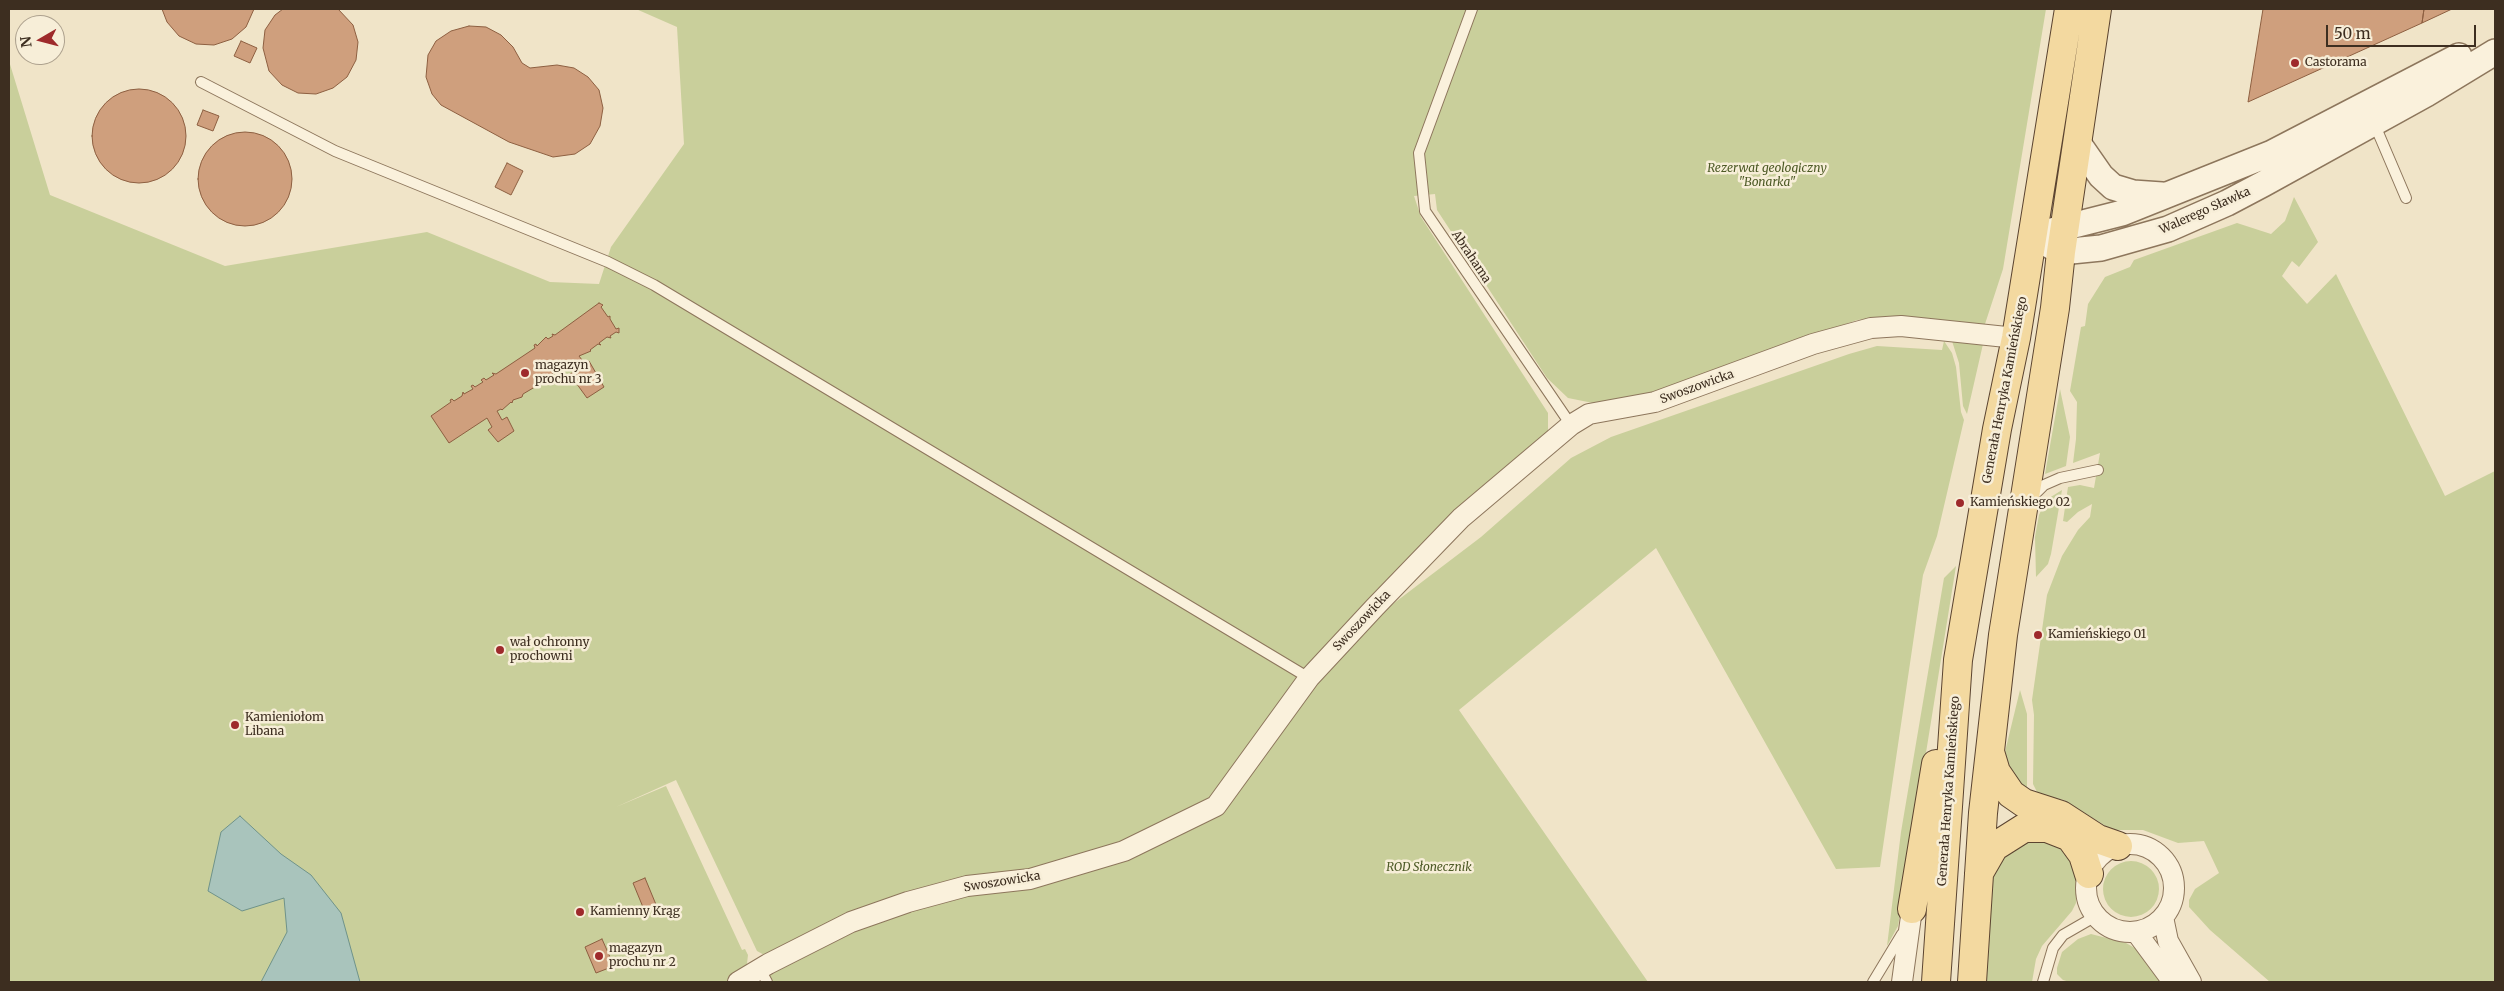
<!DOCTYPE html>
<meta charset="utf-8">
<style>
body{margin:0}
#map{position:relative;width:2504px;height:991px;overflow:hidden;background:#f0e4c8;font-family:Merriweather,serif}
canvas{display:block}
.frame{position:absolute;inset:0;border:10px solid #3d2e20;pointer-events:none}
.north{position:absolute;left:15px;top:15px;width:50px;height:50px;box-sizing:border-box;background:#f7eed8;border:1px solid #ada18e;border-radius:50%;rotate:262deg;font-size:14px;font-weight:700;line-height:20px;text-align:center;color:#3d2e20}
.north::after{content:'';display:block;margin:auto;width:18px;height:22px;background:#9e2a2b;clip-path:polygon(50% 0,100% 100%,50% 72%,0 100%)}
.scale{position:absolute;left:2326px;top:25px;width:150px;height:22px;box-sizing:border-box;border:2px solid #3d2e20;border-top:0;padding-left:6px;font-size:15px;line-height:18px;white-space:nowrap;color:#3d2e20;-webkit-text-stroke:4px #f7eed8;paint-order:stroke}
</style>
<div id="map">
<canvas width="2504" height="991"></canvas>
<div class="frame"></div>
<div class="north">N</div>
<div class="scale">50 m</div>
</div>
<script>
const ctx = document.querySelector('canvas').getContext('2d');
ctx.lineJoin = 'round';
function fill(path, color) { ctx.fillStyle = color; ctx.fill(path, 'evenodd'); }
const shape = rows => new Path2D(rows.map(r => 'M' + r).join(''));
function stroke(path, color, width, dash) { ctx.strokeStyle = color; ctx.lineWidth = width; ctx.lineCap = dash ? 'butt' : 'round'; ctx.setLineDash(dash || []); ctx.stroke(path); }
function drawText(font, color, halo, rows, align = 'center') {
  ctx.font = font + ' Merriweather,serif'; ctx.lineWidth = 5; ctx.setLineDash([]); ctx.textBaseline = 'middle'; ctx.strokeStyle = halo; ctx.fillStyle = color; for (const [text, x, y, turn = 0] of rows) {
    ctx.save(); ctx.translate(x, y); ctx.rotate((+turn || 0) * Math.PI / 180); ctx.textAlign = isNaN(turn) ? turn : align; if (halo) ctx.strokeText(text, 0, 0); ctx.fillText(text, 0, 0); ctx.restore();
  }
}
fill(shape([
 [636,9,2046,9,2003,269,1985,324,1888,317,1857,320,1634,400,1598,404,1568,398,1547,378,1437,210,1435,194,1414,196,1421,217,1548,413,1548,431,1544,438,1205,804,1157,831,768,957,757,951,676,780,616,807,666,786,742,950,745,949,748,955,746,972,728,982,9,982,9,61,50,195,225,266,427,232,550,282,599,284,611,247,684,144,677,27],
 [2294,197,2318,242,2299,267,2292,261,2282,276,2307,304,2336,274,2445,496,2495,471,2495,982,2270,982,2210,930,2189,907,2189,900,2195,889,2219,873,2204,841,2178,843,2143,830,2112,830,2064,800,2042,795,2037,792,2033,784,2034,715,2032,700,2047,595,2062,556,2078,530,2090,517,2092,504,2078,512,2067,522,2063,521,2068,487,2080,485,2094,488,2100,453,2073,463,2076,439,2077,402,2070,391,2081,327,2085,326,2088,304,2105,277,2130,267,2134,260,2237,223,2271,234,2285,221],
 [1944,341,1952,353,1956,367,1961,412,1964,420,1937,536,1923,575,1880,867,1836,869,1656,548,1459,710,1648,982,756,982,762,980,768,969,838,934,969,893,1220,809,1308,695,1345,651,1385,610,1481,537,1571,458,1611,437,1849,354,1877,346,1942,350],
 [1952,341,1983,344,1967,414,1963,406,1959,363],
 [2060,389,2070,437,2066,466,2045,474],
 [2062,490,2051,554,2048,564,2036,577,2035,537,2039,515,2046,500],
 [1956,566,1902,902,1898,926,1887,946,1901,832,1944,578],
 [2020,690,2027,714,2027,796,2003,760],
 [2056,838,2078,870,2076,903,2072,911,2042,946,2036,959,2032,982,1986,982,1993,873,2014,840],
 '2103 889a28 28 0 1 1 56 0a28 28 0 1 1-56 0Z',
 [2091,934,2126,943,2142,952,2165,982,2070,982,2063,980,2057,974,2057,968,2062,952,2078,939]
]), '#c9cf9b');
const water = shape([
 [240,816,281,854,311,875,341,913,360,982,261,982,287,932,284,898,242,911,208,891,221,832,240,816]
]);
fill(water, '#a9c4bc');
stroke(water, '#6f938a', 1);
const building = shape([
 [162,9,254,9,246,27,232,39,214,45,196,44,179,36,167,22,162,9],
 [283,9,338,9,353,25,358,42,356,60,347,77,333,88,316,94,298,93,282,85,269,71,263,48,265,30,275,15,283,9],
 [2263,9,2424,9,2422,23,2248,102,2263,9],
 [2424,9,2452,9,2422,23,2424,9],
 [469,26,486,27,501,35,513,47,522,63,530,68,557,65,574,68,588,77,599,90,603,108,600,126,590,144,575,154,553,157,509,142,441,105,432,94,426,77,428,55,436,41,451,31,469,26],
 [241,41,257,48,250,63,234,56,241,41],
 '92 136a47 47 0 1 1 94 0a47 47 0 1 1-94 0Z',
 [203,110,219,116,213,131,197,125,203,110],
 '198 179a47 47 0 1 1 94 0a47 47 0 1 1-94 0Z',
 [507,163,523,171,511,195,495,187,507,163],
 [599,303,603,305,601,307,608,317,610,316,610,319,616,329,619,328,619,333,616,332,610,336,611,338,607,337,599,343,601,345,598,344,590,350,591,351,579,356,585,364,589,361,604,387,587,398,571,376,570,374,574,372,569,363,544,379,545,381,523,394,522,397,513,400,512,403,511,402,502,410,501,409,497,411,502,420,507,417,514,431,498,442,488,430,492,427,487,418,449,443,431,416,451,402,450,400,452,399,454,401,462,396,463,392,464,394,473,389,471,386,473,385,475,387,483,382,481,380,484,378,486,380,494,375,492,373,496,374,535,348,534,345,536,344,537,346,546,337,548,339,553,336,552,334,555,335,599,303],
 [645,878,657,907,645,912,633,883,645,878],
 [602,939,614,966,596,973,585,947,602,939]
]);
fill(building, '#cf9f7d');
stroke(building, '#8d5f41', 1);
const service = shape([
 [1472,9,1419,153,1425,211,1571,425],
 [201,82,335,151,608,262,654,285,1309,678],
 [2374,123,2406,198],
 [2031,498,2044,485,2060,478,2098,470],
 [760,969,767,982],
 [1873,982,1902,934],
 [2043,982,2053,948,2063,935,2096,916]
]);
const minor = shape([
 '2086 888a44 44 0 1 1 88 0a44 44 0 1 1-88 0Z',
 [2163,917,2168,941,2191,982],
 [2136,932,2173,982],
 [738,982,768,964,851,922,908,902,967,886,1030,879,1124,851,1216,806,1309,678,1375,607,1461,518,1571,425,1589,414,1655,402,1813,344,1871,328,1901,326,2016,338],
 [1902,982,1912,909]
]);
const tertiary = shape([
 [2078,143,2101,176,2113,187,2133,193,2162,195],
 [2047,232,2122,213,2272,153,2459,56],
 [2032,235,2061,252,2101,248,2168,229,2227,203,2263,184,2426,94,2495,52]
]);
const primary = shape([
 [1990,752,1996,772,2011,794,2024,803,2061,815,2098,839,2118,846],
 [1979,873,1994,847,2024,828,2047,828,2070,837,2083,855,2089,874],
 [1912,909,1936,764],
 [1936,982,1958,660,1997,429,2016,338,2069,9],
 [1972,982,1983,813,2003,635,2055,308,2061,252,2097,9]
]);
stroke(service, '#8d765c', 12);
stroke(minor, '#8d765c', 22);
stroke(tertiary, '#8d765c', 28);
stroke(primary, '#5b4430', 30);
stroke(service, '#faf1dc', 10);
stroke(minor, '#faf1dc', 20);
stroke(tertiary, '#faf1dc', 25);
stroke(primary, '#f3d9a0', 28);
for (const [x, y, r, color] of [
 [2295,63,5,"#9e2a2b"],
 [525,373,5,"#9e2a2b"],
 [1960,503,5,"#9e2a2b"],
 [2038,635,5,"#9e2a2b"],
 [500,650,5,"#9e2a2b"],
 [235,725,5,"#9e2a2b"],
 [580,912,5,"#9e2a2b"],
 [599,956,5,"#9e2a2b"]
]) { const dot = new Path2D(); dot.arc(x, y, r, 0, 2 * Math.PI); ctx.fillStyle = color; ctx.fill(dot); stroke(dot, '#f7eed8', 2); }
drawText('12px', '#3d2e20', '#f7eed8', [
 ["Castorama",2305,63],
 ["magazyn",535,366],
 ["prochu nr 3",535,380],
 ["Kamieńskiego 02",1970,503],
 ["Kamieńskiego 01",2048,635],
 ["wał ochronny",510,643],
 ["prochowni",510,657],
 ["Kamieniołom",245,718],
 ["Libana",245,732],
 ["Kamienny Krąg",590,912],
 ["magazyn",609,949],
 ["prochu nr 2",609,963]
], 'left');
drawText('italic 12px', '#4d5a26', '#f7eed8', [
 ["Rezerwat geologiczny",1767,169],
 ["\"Bonarka\"",1767,183],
 ["ROD Słonecznik",1429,868]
]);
drawText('12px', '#3d2e20', '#f7eed8', [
 ["Walerego Sławka",2205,211,-24],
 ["Abrahama",1471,257,56],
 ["Swoszowicka",1697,387,-20],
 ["Generała Henryka Kamieńskiego",2005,390,-79],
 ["Swoszowicka",1362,621,-47],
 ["Generała Henryka Kamieńskiego",1949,791,-86],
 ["Swoszowicka",1002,882,-9]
]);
</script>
